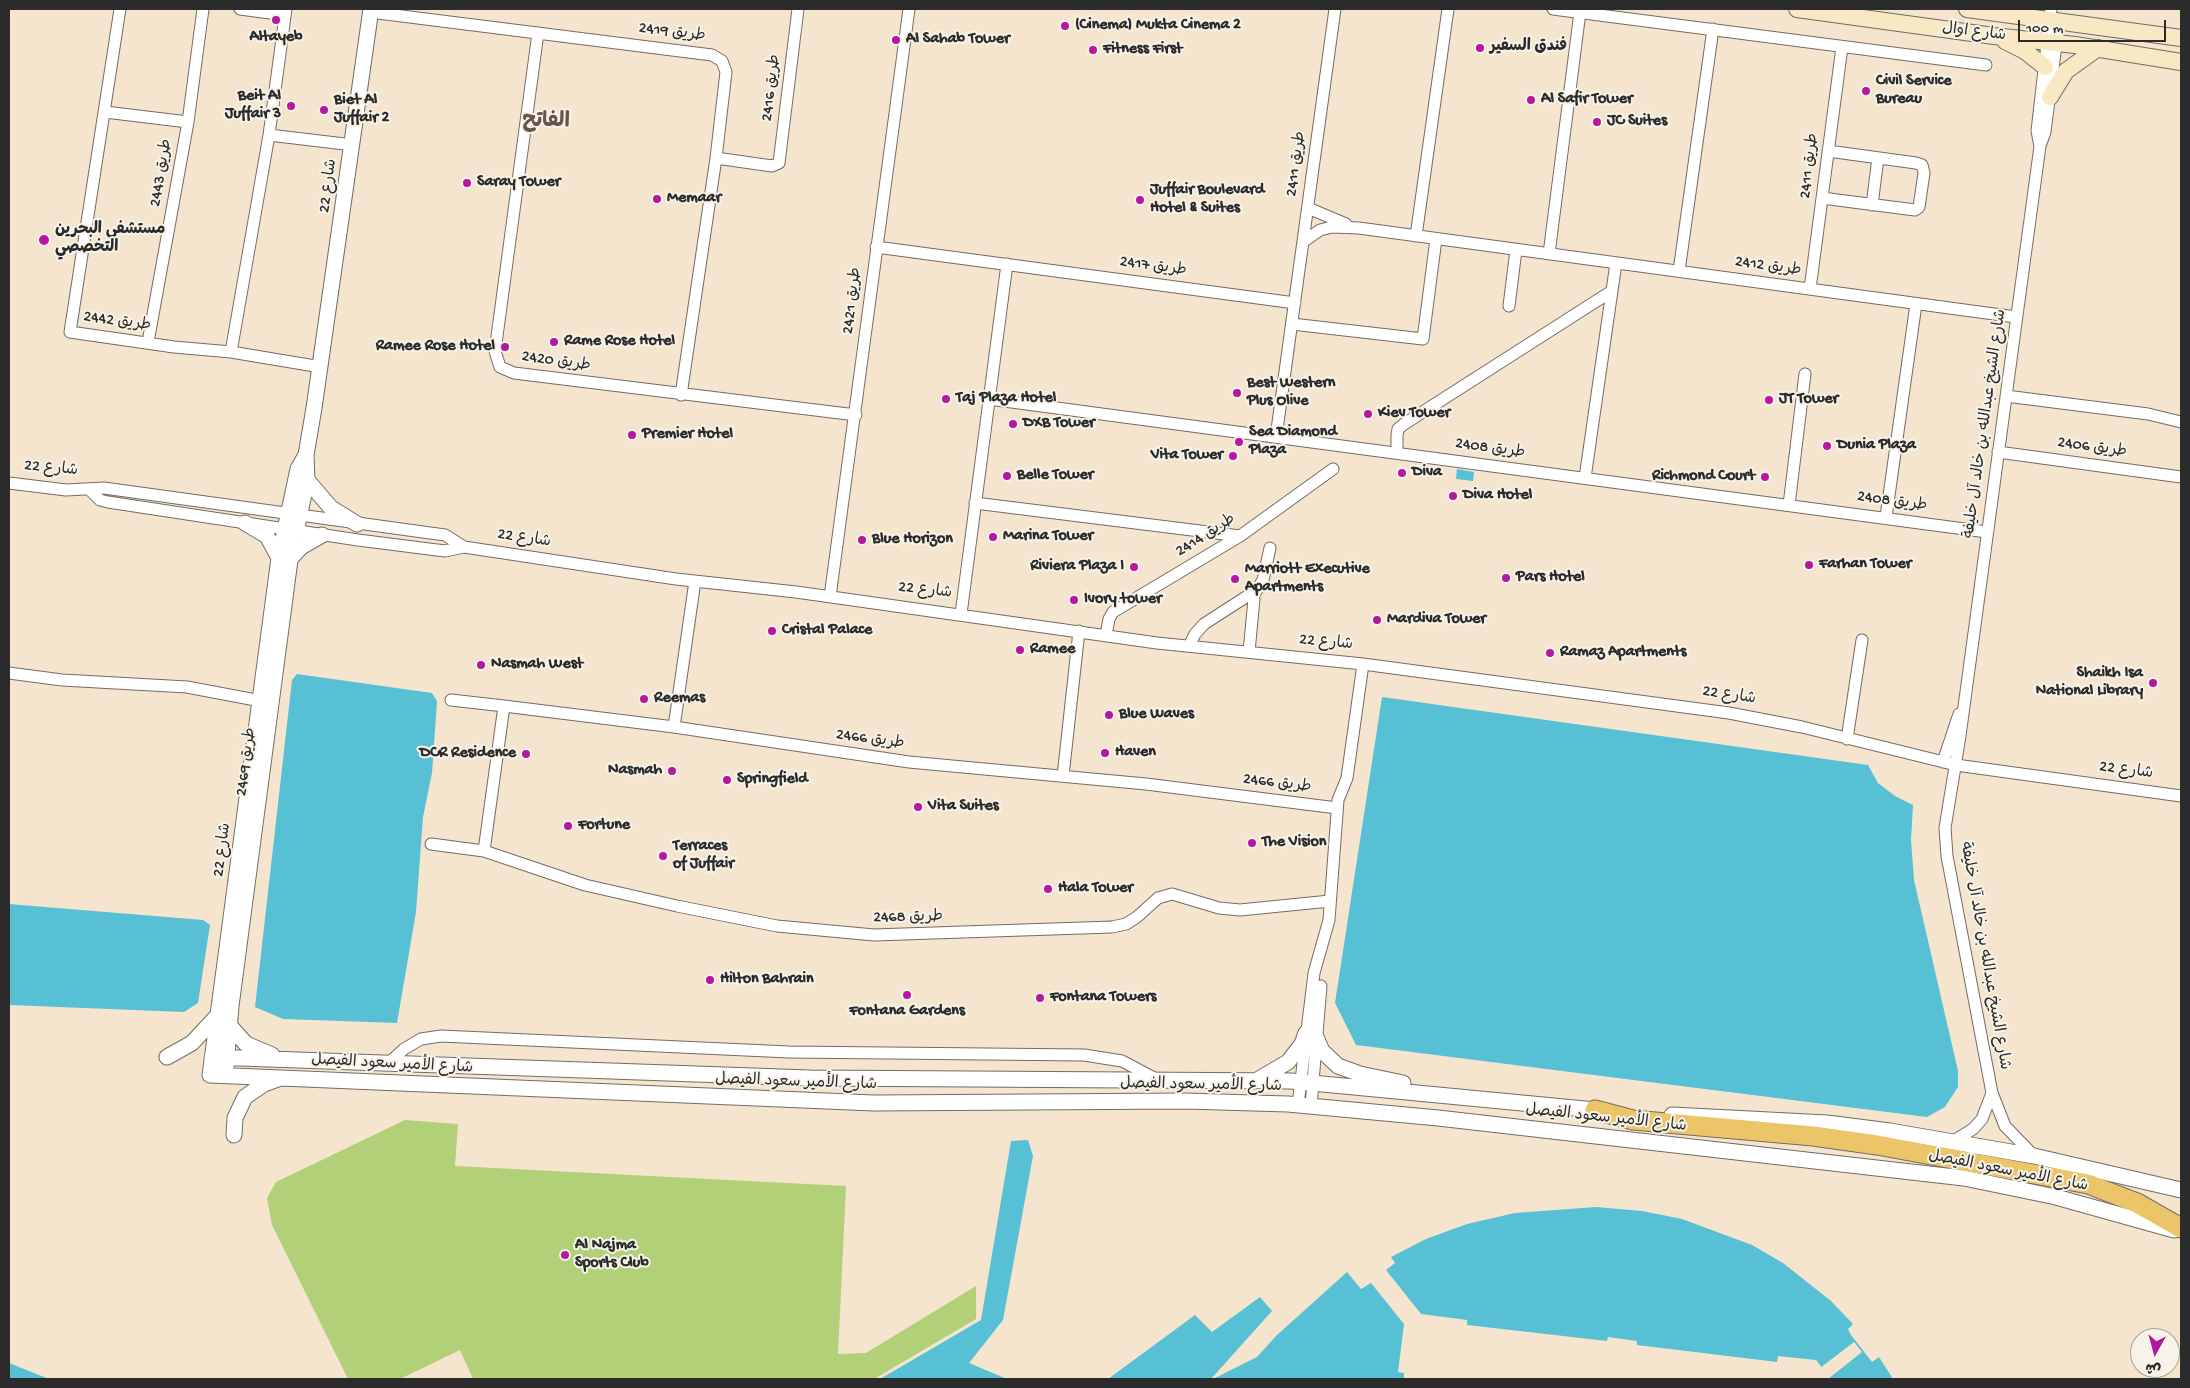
<!DOCTYPE html>
<meta charset="utf-8">
<style>
body{margin:0}
#map{position:relative;width:2190px;height:1388px;overflow:hidden;background:#f5e5ce;font-family:"Gochi Hand","Playpen Sans Arabic",sans-serif}
canvas{display:block}
.frame{position:absolute;inset:0;border:10px solid #2b2b2b;pointer-events:none}
.north{position:absolute;left:2130px;top:1328px;width:50px;height:50px;box-sizing:border-box;background:#f7f3e8;border:1px solid #a5a39c;border-radius:50%;rotate:187deg;font-size:14px;font-weight:700;line-height:20px;text-align:center;color:#2b2b2b}
.north::after{content:'';display:block;margin:auto;width:18px;height:22px;background:#b5179e;clip-path:polygon(50% 0,100% 100%,50% 72%,0 100%)}
.scale{position:absolute;left:2018px;top:20px;width:148px;height:22px;box-sizing:border-box;border:2px solid #2b2b2b;border-top:0;padding-left:6px;font-size:15px;line-height:18px;white-space:nowrap;color:#2b2b2b;-webkit-text-stroke:4px #f7f3e8;paint-order:stroke}
</style>
<div id="map">
<canvas width="2190" height="1388"></canvas>
<div class="frame"></div>
<div class="north">ش</div>
<div class="scale">100 m</div>
</div>
<script>
const ctx = document.querySelector('canvas').getContext('2d');
ctx.lineJoin = 'round';
function fill(path, color) { ctx.fillStyle = color; ctx.fill(path, 'evenodd'); }
const shape = rows => new Path2D(rows.map(r => 'M' + r).join(''));
function stroke(path, color, width, dash) { ctx.strokeStyle = color; ctx.lineWidth = width; ctx.lineCap = dash ? 'butt' : 'round'; ctx.setLineDash(dash || []); ctx.stroke(path); }
function drawText(font, color, halo, rows, align = 'center') {
  ctx.font = font + ' "Gochi Hand","Playpen Sans Arabic",sans-serif'; ctx.lineWidth = 4; ctx.setLineDash([]); ctx.textBaseline = 'middle'; ctx.strokeStyle = halo; ctx.fillStyle = color; for (const [text, x, y, turn = 0] of rows) {
    ctx.save(); ctx.translate(x, y); ctx.rotate((+turn || 0) * Math.PI / 180); ctx.textAlign = isNaN(turn) ? turn : align; if (halo) ctx.strokeText(text, 0, 0); ctx.fillText(text, 0, 0); ctx.restore();
  }
}
fill(shape([
 [405,1120,458,1124,455,1166,846,1186,838,1354,866,1353,976,1286,976,1319,874,1379,473,1379,460,1350,400,1379,348,1379,272,1225,267,1198,276,1182]
]), '#b1d077');
fill(shape([
 [1457,469,1474,472,1473,481,1456,479],
 [297,674,432,693,437,701,432,773,423,817,416,912,397,1023,283,1019,255,1007,292,680],
 [1382,697,1868,765,1878,783,1895,796,1913,805,1911,840,1914,880,1958,1071,1958,1087,1945,1107,1927,1117,1356,1045,1335,1003],
 [9,904,203,920,210,925,198,1003,184,1012,9,1005],
 [1028,1140,1033,1156,1003,1320,969,1363,1007,1379,880,1379,981,1320,1011,1141],
 [1596,1207,1642,1211,1682,1219,1752,1245,1783,1263,1831,1301,1853,1324,1848,1329,1851,1335,1872,1362,1879,1357,1893,1379,1831,1379,1816,1360,1778,1356,1777,1362,1637,1345,1637,1341,1608,1337,1607,1341,1467,1325,1467,1320,1421,1314,1386,1270,1395,1263,1391,1257,1426,1239,1467,1224,1515,1213],
 [1347,1272,1361,1289,1371,1283,1404,1324,1398,1372,1404,1373,1404,1379,1213,1379,1257,1357,1276,1336],
 [1260,1297,1272,1311,1211,1379,1108,1379,1195,1315,1212,1332],
 [9,1363,49,1379,9,1379]
]), '#58c0d4');
fill(shape([
 [1854,1342,1862,1352,1828,1379,1820,1368]
]), '#f5e5ce');
const minor = shape([
 [120,9,70,332,174,347,231,352,321,367],
 [240,9,285,15],
 [1553,9,1986,65],
 [370,12,712,55,722,61,726,72,716,158,681,395],
 [538,33,495,351,500,367,514,373,856,415],
 [105,112,188,122],
 [269,135,353,145],
 [2040,146,2037,131,2051,9],
 [716,158,772,166,779,163,798,9],
 [1822,198,1915,210,1919,207,1924,173,1922,165,1916,163,1828,151],
 [1872,205,1878,158],
 [1308,208,1346,224],
 [1416,236,1448,9],
 [1303,242,1320,230,1332,227,1359,228,2016,317],
 [876,247,1295,303],
 [1549,254,1580,12],
 [1679,271,1713,29],
 [1810,289,1842,47],
 [1509,306,1516,250],
 [1292,324,1423,339,1436,239],
 [148,342,188,122,203,9],
 [231,352,269,135,286,9],
 [2006,396,2148,414,2181,422],
 [989,399,1987,532],
 [1276,437,1335,9],
 [1998,452,2181,477],
 [1397,453,1397,435,1398,429,1404,424,1612,291],
 [1585,478,1616,263],
 [9,483,66,490,104,488,430,533,445,535,464,547],
 [90,490,100,500,108,502,358,540,445,551,464,547,676,579,796,592,1157,643,1363,664,1729,713,1802,727,1956,765,2181,796],
 [975,503,1240,536],
 [1789,505,1805,374],
 [1886,517,1916,304],
 [1253,596,1263,580,1270,548],
 [830,597,909,9],
 [961,614,1007,264],
 [1106,635,1109,619,1113,612,1240,536,1333,469],
 [1189,646,1195,634,1204,624,1249,595,1254,599,1249,652],
 [9,673,62,680,187,687,261,701],
 [451,700,504,706],
 [674,727,695,581],
 [1847,739,1862,640],
 [1943,762,1959,714],
 [1063,776,1079,631],
 [431,844,484,851,585,885,677,906,777,926,874,935,1112,927,1126,924,1137,917,1158,898,1172,894,1219,908,1240,910,1330,901],
 [484,851,504,706,674,727,909,762,1146,784,1337,808],
 [390,1062,404,1049,421,1039,441,1036,789,1052,1084,1055,1122,1061,1156,1079],
 [1298,1105,1314,973,1329,920,1338,800,1347,778,1363,664],
 [1311,1106,1321,986],
 [1952,1142,1973,1129,1982,1119,1992,1093],
 [2034,1156,2005,1126,1992,1093,1947,856,1945,828,1960,736,2040,146,2045,132,2059,21]
]);
const tertiary = shape([
 [371,9,314,408,306,455,298,469,279,558,210,1075,874,1103,1185,1101,1288,1104,1438,1118,1964,1178,2056,1197,2174,1230],
 [307,480,331,508,357,524],
 [245,523,267,536,279,558],
 [291,558,301,547,322,535],
 [229,1025,246,1044,272,1055],
 [1316,1037,1322,1051,1338,1066,1360,1074,1403,1083],
 [167,1057,192,1043,218,1015],
 [212,1057,810,1078,1291,1081,1606,1111],
 [226,1067,231,1006,290,560,307,480,306,455],
 [1259,1079,1288,1062,1302,1044,1306,1033],
 [1672,1115,1827,1123,1890,1131,2034,1156,2181,1190],
 [234,1135,235,1118,245,1097,264,1084,278,1079]
]);
const secondary = shape([
 [1797,9,1994,36,2075,45,2181,62],
 [1967,9,2181,38],
 [2005,41,2025,51,2045,67],
 [2050,97,2066,71,2098,48]
]);
const primary = shape([
 [1595,1110,1633,1120,1813,1136,1877,1145,2088,1184,2137,1203,2181,1228]
]);
stroke(minor, '#726c64', 13);
stroke(tertiary, '#726c64', 17);
stroke(secondary, '#726c64', 18);
stroke(primary, '#726c64', 21);
stroke(minor, '#fff', 11);
stroke(tertiary, '#fff', 15);
stroke(secondary, '#f8e8c3', 16);
stroke(primary, '#edc569', 19);
for (const [x, y, r, color] of [
 [276,20,5,"#b5179e"],
 [1065,26,5,"#b5179e"],
 [896,40,5,"#b5179e"],
 [1480,48,5,"#b5179e"],
 [1093,50,5,"#b5179e"],
 [1866,91,5,"#b5179e"],
 [1531,100,5,"#b5179e"],
 [291,106,5,"#b5179e"],
 [324,110,5,"#b5179e"],
 [1597,122,5,"#b5179e"],
 [467,183,5,"#b5179e"],
 [657,199,5,"#b5179e"],
 [1140,200,5,"#b5179e"],
 [44,240,6,"#b5179e"],
 [554,342,5,"#b5179e"],
 [505,347,5,"#b5179e"],
 [1237,393,5,"#b5179e"],
 [946,399,5,"#b5179e"],
 [1769,400,5,"#b5179e"],
 [1368,414,5,"#b5179e"],
 [1013,424,5,"#b5179e"],
 [632,435,5,"#b5179e"],
 [1239,442,5,"#b5179e"],
 [1827,446,5,"#b5179e"],
 [1233,456,5,"#b5179e"],
 [1402,473,5,"#b5179e"],
 [1007,476,5,"#b5179e"],
 [1765,477,5,"#b5179e"],
 [1453,496,5,"#b5179e"],
 [993,537,5,"#b5179e"],
 [862,540,5,"#b5179e"],
 [1809,565,5,"#b5179e"],
 [1134,567,5,"#b5179e"],
 [1506,578,5,"#b5179e"],
 [1235,579,5,"#b5179e"],
 [1074,600,5,"#b5179e"],
 [1377,620,5,"#b5179e"],
 [772,631,5,"#b5179e"],
 [1020,650,5,"#b5179e"],
 [1550,653,5,"#b5179e"],
 [481,665,5,"#b5179e"],
 [2153,683,5,"#b5179e"],
 [644,699,5,"#b5179e"],
 [1109,715,5,"#b5179e"],
 [1105,753,5,"#b5179e"],
 [526,754,5,"#b5179e"],
 [672,771,5,"#b5179e"],
 [727,780,5,"#b5179e"],
 [918,807,5,"#b5179e"],
 [568,826,5,"#b5179e"],
 [1252,843,5,"#b5179e"],
 [663,856,5,"#b5179e"],
 [1048,889,5,"#b5179e"],
 [710,980,5,"#b5179e"],
 [907,995,5,"#b5179e"],
 [1040,998,5,"#b5179e"],
 [565,1255,5,"#b5179e"]
]) { const dot = new Path2D(); dot.arc(x, y, r, 0, 2 * Math.PI); ctx.fillStyle = color; ctx.fill(dot); stroke(dot, '#f7f3e8', 2); }
drawText('bold 16px', '#2b2b2b', '#f7f3e8', [
 ["(Cinema) Mukta Cinema 2",1075,26],
 ["Altayeb",276,38,"center"],
 ["Al Sahab Tower",906,40],
 ["فندق السفير",1490,48],
 ["Fitness First",1103,50],
 ["Civil Service",1876,82],
 ["Bureau",1876,100],
 ["Beit Al",281,97,"right"],
 ["Juffair 3",281,115,"right"],
 ["Al Safir Tower",1541,100],
 ["Biet Al",334,101],
 ["Juffair 2",334,119],
 ["JC Suites",1607,122],
 ["Saray Tower",477,183],
 ["Juffair Boulevard",1150,191],
 ["Hotel & Suites",1150,209],
 ["Memaar",667,199],
 ["مستشفى البحرين",55,231],
 ["التخصصي",55,249],
 ["Rame Rose Hotel",564,342],
 ["Ramee Rose Hotel",495,347,"right"],
 ["Best Western",1247,384],
 ["Plus Olive",1247,402],
 ["Taj Plaza Hotel",956,399],
 ["JT Tower",1779,400],
 ["Kiev Tower",1378,414],
 ["DXB Tower",1023,424],
 ["Sea Diamond",1249,433],
 ["Plaza",1249,451],
 ["Premier Hotel",642,435],
 ["Dunia Plaza",1837,446],
 ["Vita Tower",1223,456,"right"],
 ["Diva",1412,473],
 ["Belle Tower",1017,476],
 ["Richmond Court",1755,477,"right"],
 ["Diva Hotel",1463,496],
 ["Marina Tower",1003,537],
 ["Blue Horizon",872,540],
 ["Farhan Tower",1819,565],
 ["Riviera Plaza I",1124,567,"right"],
 ["Marriott Executive",1245,570],
 ["Apartments",1245,588],
 ["Pars Hotel",1516,578],
 ["Ivory tower",1084,600],
 ["Mardiva Tower",1387,620],
 ["Cristal Palace",782,631],
 ["Ramee",1030,650],
 ["Ramaz Apartments",1560,653],
 ["Nasmah West",491,665],
 ["Shaikh Isa",2143,674,"right"],
 ["National Library",2143,692,"right"],
 ["Reemas",654,699],
 ["Blue Waves",1119,715],
 ["Haven",1115,753],
 ["DCR Residence",516,754,"right"],
 ["Nasmah",662,771,"right"],
 ["Springfield",737,780],
 ["Vita Suites",928,807],
 ["Fortune",578,826],
 ["The Vision",1262,843],
 ["Terraces",673,847],
 ["of Juffair",673,865],
 ["Hala Tower",1058,889],
 ["Hilton Bahrain",720,980],
 ["Fontana Towers",1050,998],
 ["Fontana Gardens",907,1012,"center"],
 ["Al Najma",575,1246],
 ["Sports Club",575,1264]
], 'left');
drawText('16px', '#2b2b2b', '#f7f3e8', [
 ["طريق 2419",672,33,7],
 ["شارع اوال",1974,33,7],
 ["طريق 2416",772,88,-83],
 ["طريق 2411",1297,164,-82],
 ["طريق 2411",1810,166,-83],
 ["طريق 2443",162,173,-80],
 ["شارع 22",329,186,-82],
 ["طريق 2417",1153,267,8],
 ["طريق 2412",1768,267,8],
 ["طريق 2421",853,301,-83],
 ["طريق 2442",117,322,8],
 ["طريق 2420",556,362,8],
 ["شارع الشيخ عبدالله بن خالد آل خليفة",1986,424,-82],
 ["طريق 2406",2092,448,8],
 ["طريق 2408",1490,449,8],
 ["شارع 22",51,469,6],
 ["طريق 2408",1892,502,8],
 ["طريق 2414",1206,536,-32],
 ["شارع 22",524,539,9],
 ["شارع 22",925,591,7],
 ["شارع 22",1326,643,6],
 ["شارع 22",1729,696,9],
 ["طريق 2466",870,740,8],
 ["طريق 2469",247,762,-82],
 ["شارع 22",2126,771,8],
 ["طريق 2466",1277,784,7],
 ["شارع 22",223,850,-82],
 ["طريق 2468",908,918,-1],
 ["شارع الشيخ عبدالله بن خالد آل خليفة",1984,956,80],
 ["شارع الأمير سعود الفيصل",392,1065,3],
 ["شارع الأمير سعود الفيصل",796,1083,2],
 ["شارع الأمير سعود الفيصل",1201,1086,1],
 ["شارع الأمير سعود الفيصل",1606,1119,6],
 ["شارع الأمير سعود الفيصل",2008,1172,11]
]);
drawText('bold 21px', '#66544d', '#f7f3e8', [
 ["الفاتح",546,123]
]);
</script>
